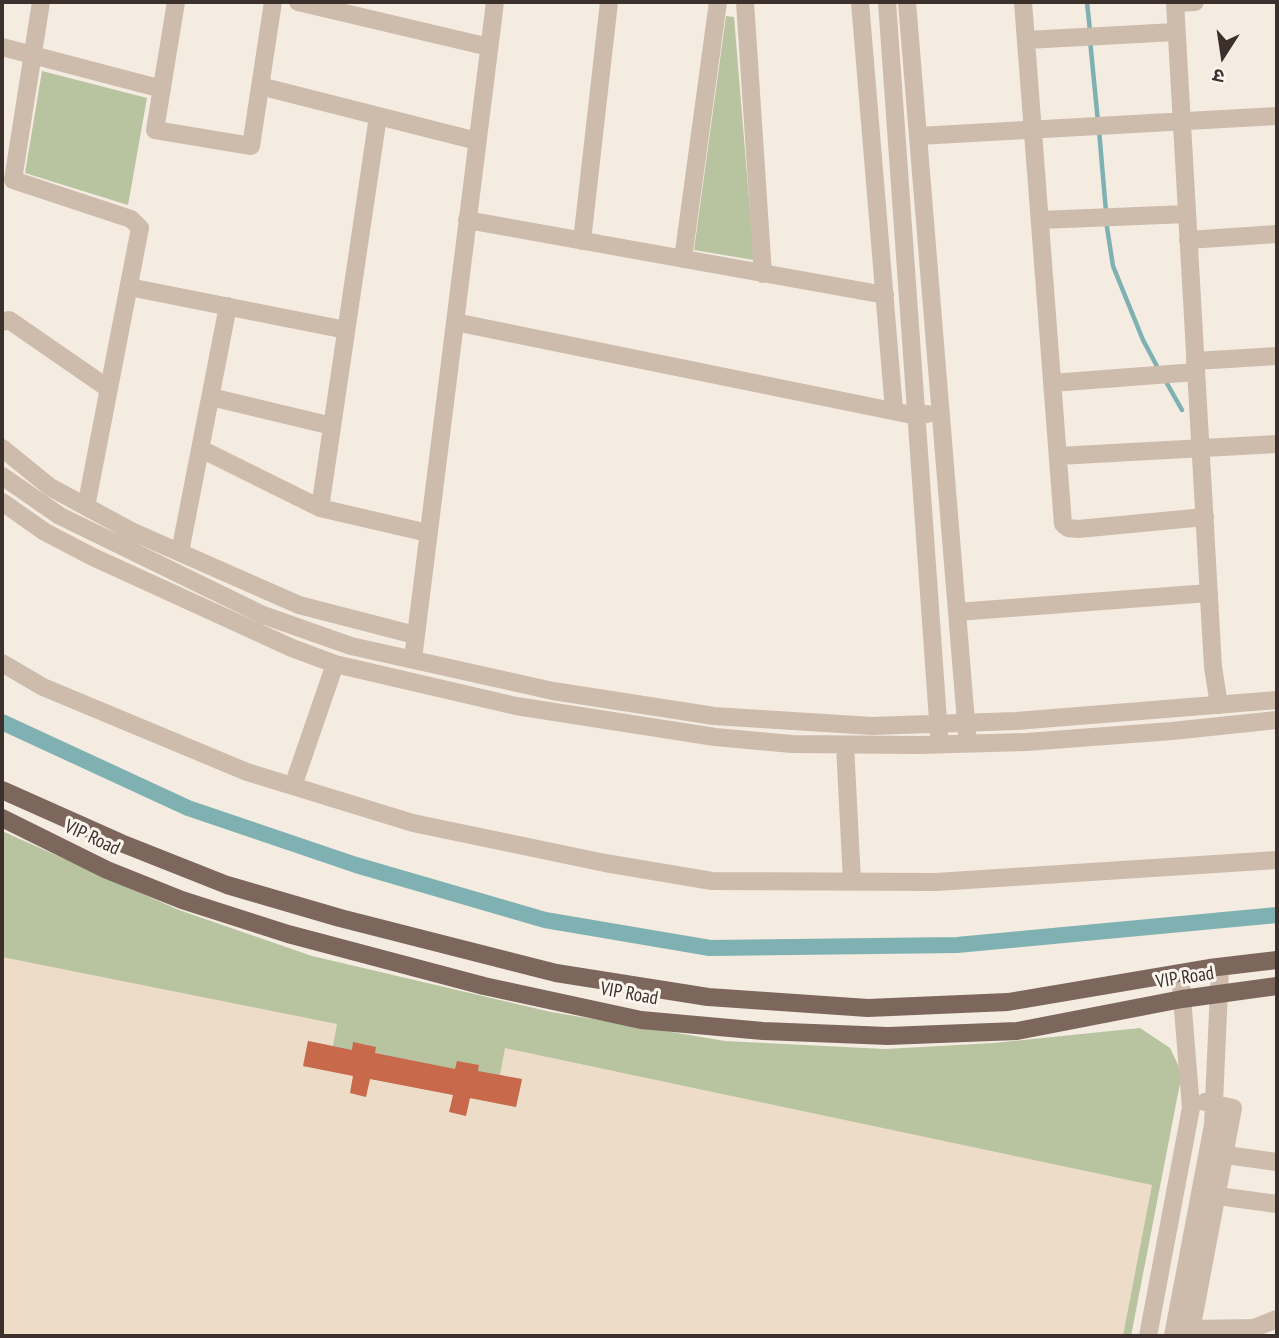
<!DOCTYPE html>
<meta charset="utf-8">
<style>
body{margin:0}
#map{position:relative;width:1279px;height:1338px;overflow:hidden;background:#f4ebe1;font-family:"PT Sans Narrow","Noto Sans Devanagari",sans-serif}
canvas{display:block}
.frame{position:absolute;inset:0;border:4px solid #3b302b;pointer-events:none}
.north{position:absolute;left:1188px;top:21px;width:70px;height:70px;-webkit-text-stroke:5px #fbf5ee;paint-order:stroke;rotate:192deg;font-size:19px;font-weight:700;line-height:28px;text-align:center;color:#3b302b}
.north::after{content:'';display:block;margin:auto;width:24px;height:32px;background:#3b302b;clip-path:polygon(50% 0,100% 100%,50% 72%,0 100%)}
</style>
<div id="map">
<canvas width="1279" height="1338"></canvas>
<div class="frame"></div>
<div class="north">उ</div>
</div>
<script>
const ctx = document.querySelector('canvas').getContext('2d');
ctx.lineJoin = 'round';
function fill(path, color) { ctx.fillStyle = color; ctx.fill(path, 'evenodd'); }
const shape = rows => new Path2D(rows.map(r => 'M' + r).join(''));
function stroke(path, color, width, dash) { ctx.strokeStyle = color; ctx.lineWidth = width; ctx.lineCap = dash ? 'butt' : 'round'; ctx.setLineDash(dash || []); ctx.stroke(path); }
function drawText(font, color, halo, rows, align = 'center') {
  ctx.font = font + ' "PT Sans Narrow",sans-serif'; ctx.lineWidth = 6; ctx.setLineDash([]); ctx.textBaseline = 'middle'; ctx.strokeStyle = halo; ctx.fillStyle = color; for (const [text, x, y, turn = 0] of rows) {
    ctx.save(); ctx.translate(x, y); ctx.rotate((+turn || 0) * Math.PI / 180); ctx.textAlign = isNaN(turn) ? turn : align; if (halo) ctx.strokeText(text, 0, 0); ctx.fillText(text, 0, 0); ctx.restore();
  }
}
fill(shape([
 [726,16,734,17,754,260,694,250],
 [42,71,147,98,128,205,25,173],
 [2,831,179,910,312,956,551,1012,725,1041,885,1049,994,1043,1140,1028,1170,1048,1182,1073,1131,1336,2,1336]
]), '#b8c4a0');
fill(shape([
 [2,957,337,1024,333,1046,308,1041,304,1066,516,1107,522,1080,500,1075,505,1048,1152,1185,1123,1336,2,1336]
]), '#ecdcc8');
stroke(shape([
 [1087,2,1090,31],
 [1090,40,1098,122],
 [1099,130,1106,212],
 [1106,221,1113,266,1143,340,1159,370],
 [1165,380,1182,410]
]), '#7fb0b2', 4.5);
stroke(shape([
 [2,722,188,808,356,865,545,920,710,948,957,945,1277,915]
]), '#7fb0b2', 16);
fill(shape([
 [308,1041,352,1050,353,1042,376,1047,375,1053,455,1069,457,1061,479,1065,478,1071,522,1079,516,1107,470,1098,466,1116,449,1112,453,1095,370,1079,366,1097,350,1093,353,1076,303,1066]
]), '#c8694b');
stroke(shape([
 [41,2,13,180,131,219,140,228,86,507],
 [176,2,155,130,251,146,273,2],
 [298,2,489,47],
 [745,2,763,274],
 [860,2,894,410],
 [887,2,939,734],
 [907,2,967,734],
 [1023,2,1063,524,1068,528,1078,529,1205,517],
 [1175,2,1213,667,1219,705],
 [1175,3,1195,2],
 [1026,40,1176,32],
 [2,47,162,89],
 [260,86,477,141],
 [918,136,1277,116],
 [467,220,885,295],
 [1040,220,1187,214],
 [1188,240,1277,234],
 [582,241,609,2],
 [683,259,718,2],
 [129,287,346,330],
 [2,322,9,320,109,389],
 [455,322,917,416,927,414],
 [1195,361,1277,356],
 [1052,383,1196,372],
 [211,397,332,426],
 [2,448,50,487,131,531,299,605,415,635],
 [201,449,320,508,428,533],
 [1058,456,1277,444],
 [2,476,60,516,263,615,351,646,553,691,714,716,872,726,1016,721,1277,700],
 [2,502,45,532,93,557,292,648,335,664,516,706,715,737,792,744,919,745,1026,742,1172,731,1277,720],
 [320,508,378,116],
 [180,552,228,306],
 [957,612,1209,593],
 [413,659,495,2],
 [2,663,43,687,247,772,413,823,605,863,712,881,936,882,1277,860],
 [845,745,852,881],
 [293,786,335,664],
 [1226,1155,1277,1162],
 [1218,1196,1277,1204],
 [1192,1329,1254,1328,1277,1319],
 [1148,1336,1191,1108,1180,973],
 [1173,1336,1213,1125,1220,967],
 [1190,1336,1233,1108,1205,1102]
]), '#cdbbac', 18);
stroke(shape([
 [2,790,121,843,227,885,340,918,556,973,708,997,868,1008,1008,1002,1209,968,1277,960],
 [2,818,107,870,182,900,288,934,484,986,641,1020,763,1031,888,1036,1017,1031,1182,999,1277,986]
]), '#7d675c', 18);
drawText('19px', '#3b302b', '#fbf5ee', [
 ["VIP Road",92,838,25],
 ["VIP Road",1185,978,-9],
 ["VIP Road",629,994,10]
]);
</script>
